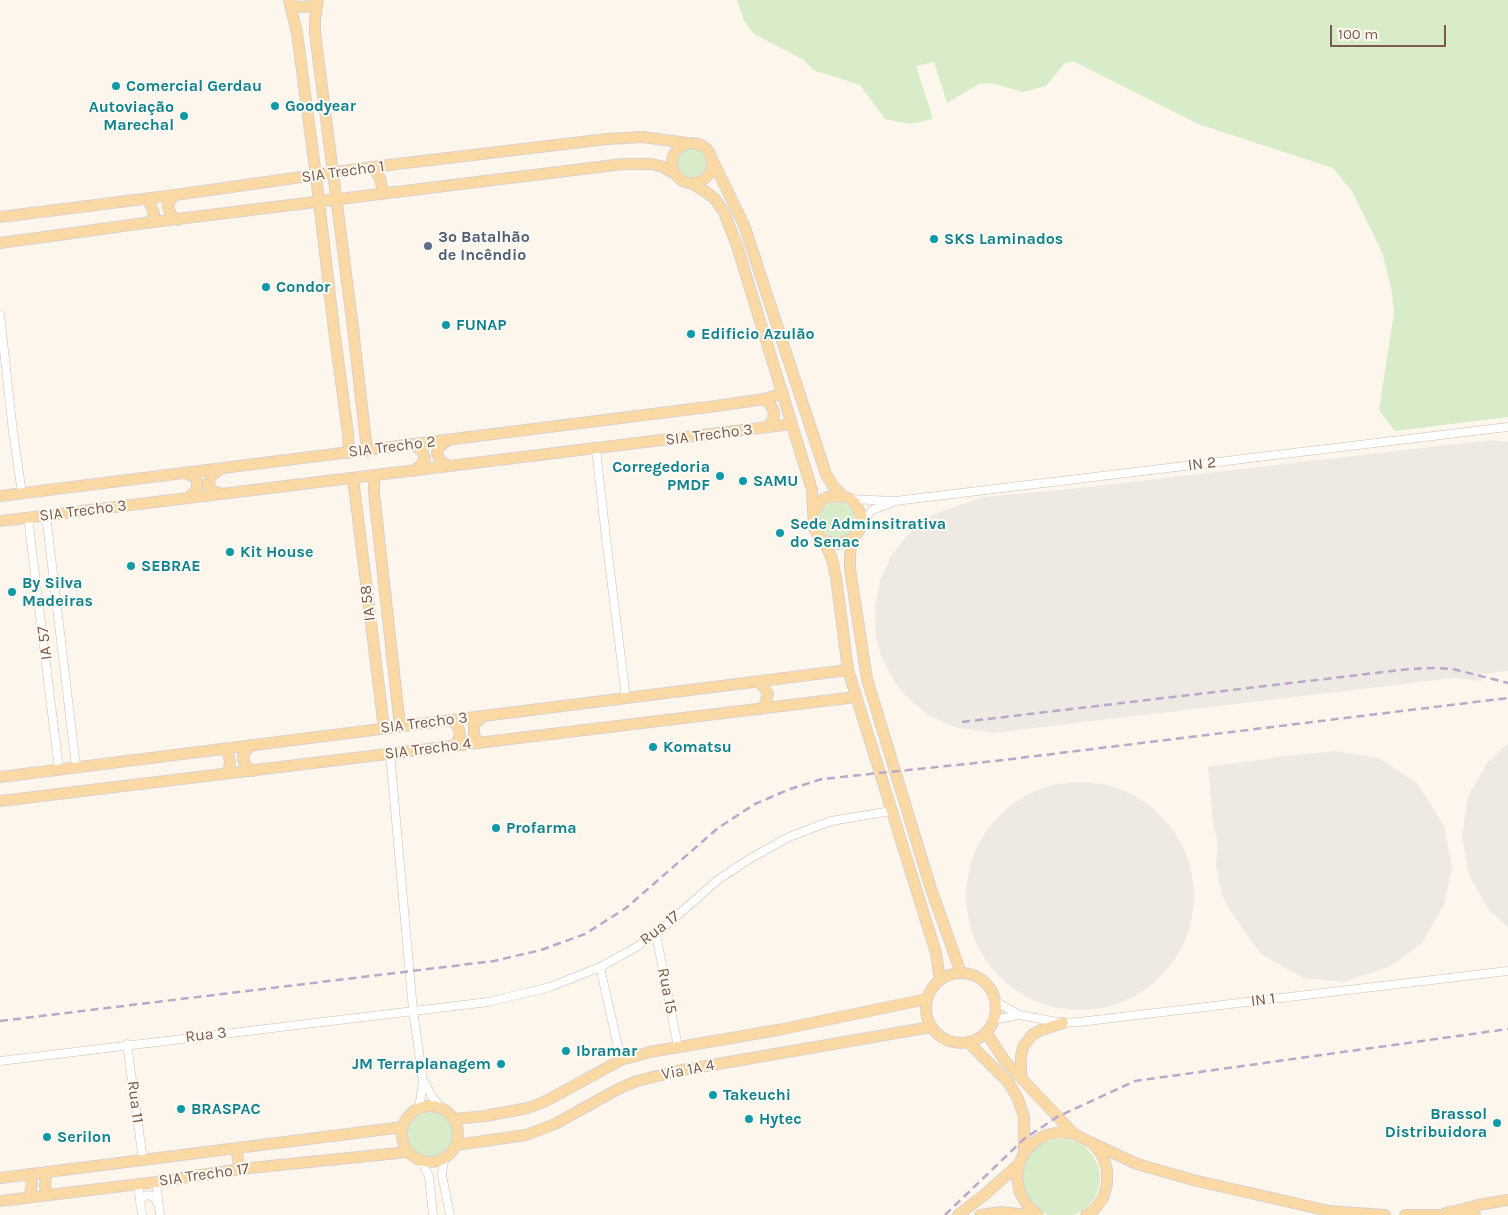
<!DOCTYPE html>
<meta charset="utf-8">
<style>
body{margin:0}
#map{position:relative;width:1508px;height:1215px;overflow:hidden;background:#fdf6ec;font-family:Karla,sans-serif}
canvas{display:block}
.scale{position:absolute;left:1330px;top:25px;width:116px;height:22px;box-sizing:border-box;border:2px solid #7a5c4d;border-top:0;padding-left:6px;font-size:15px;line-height:18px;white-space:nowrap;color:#7a5c4d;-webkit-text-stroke:4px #fffaf3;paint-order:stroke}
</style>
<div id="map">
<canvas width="1508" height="1215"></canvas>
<div class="scale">100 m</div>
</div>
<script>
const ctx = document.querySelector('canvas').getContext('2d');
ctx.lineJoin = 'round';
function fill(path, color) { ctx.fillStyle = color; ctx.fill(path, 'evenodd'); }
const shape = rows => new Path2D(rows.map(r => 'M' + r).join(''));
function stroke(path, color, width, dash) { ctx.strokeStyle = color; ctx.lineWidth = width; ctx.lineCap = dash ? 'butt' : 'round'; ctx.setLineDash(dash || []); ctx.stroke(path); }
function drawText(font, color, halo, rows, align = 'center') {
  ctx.font = font + ' Karla,sans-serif'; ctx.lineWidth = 4; ctx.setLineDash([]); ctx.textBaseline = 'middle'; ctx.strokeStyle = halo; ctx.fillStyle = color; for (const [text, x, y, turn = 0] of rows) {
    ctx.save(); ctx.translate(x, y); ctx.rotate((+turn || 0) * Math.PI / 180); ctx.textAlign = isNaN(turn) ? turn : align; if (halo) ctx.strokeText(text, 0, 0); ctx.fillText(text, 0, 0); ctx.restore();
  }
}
fill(shape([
 [1491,440,1508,442,1508,671,1482,674,1481,681,1454,678,992,733,954,727,932,717,922,710,908,698,896,684,882,659,876,637,875,605,880,581,890,558,904,539,922,522,932,515,983,497,1070,489],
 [1508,743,1508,927,1488,909,1469,875,1462,836,1468,797,1487,763],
 [1336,751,1379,758,1418,784,1444,826,1452,867,1444,905,1422,943,1389,967,1344,982,1304,978,1261,954,1229,909,1222,894,1216,865,1218,842,1214,830,1208,767,1294,755],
 '966 896a114 114 0 1 1 228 0a114 114 0 1 1-228 0Z'
]), '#efe9e4');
fill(shape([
 [737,0,1508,0,1508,417,1395,431,1379,410,1394,313,1391,287,1382,252,1353,193,1333,168,1198,124,1073,61,1064,64,1046,86,1023,92,991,83,979,84,947,103,934,62,916,66,933,119,910,124,885,119,860,85,813,70,804,60,754,34,744,21],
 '677 162a15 15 0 1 1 30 0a15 15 0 1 1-30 0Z',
 '819 520a18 18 0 1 1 36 0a18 18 0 1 1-36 0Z',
 '406 1134a24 24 0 1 1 48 0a24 24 0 1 1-48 0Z',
 '1022 1178a39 39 0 1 1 78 0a39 39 0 1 1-78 0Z'
]), '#d8ecc9');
const minor = shape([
 [0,314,13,432,22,493],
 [596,449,606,538,626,698],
 [850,499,895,501,1508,427],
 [46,515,76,767],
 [28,517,59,770],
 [862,522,872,510,893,502],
 [390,753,413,1010,423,1081,419,1109],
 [656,934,678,1047],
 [600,967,621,1060],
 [995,1001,1019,1015],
 [993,1020,1019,1015,1063,1023,1079,1022,1508,971],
 [127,1044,143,1160],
 [0,1061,488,1002,550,987,600,967,633,949,656,934,719,879,751,858,789,837,831,821,891,811],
 [424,1081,432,1097,442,1109],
 [444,1159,442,1175,450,1215],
 [421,1161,429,1176,433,1215],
 [156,1182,160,1215],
 [138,1184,142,1215],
 [140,1203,143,1197,148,1195,154,1197,157,1203]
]);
const major = shape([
 [289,0,297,33,316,176,334,330,348,433,349,453],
 [318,0,315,19,315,33,353,328,367,451],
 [291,6,306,7,318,1],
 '672 163a20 20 0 1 1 40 0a20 20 0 1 1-40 0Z',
 [711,157,744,225,826,474,833,486,843,496],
 [372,167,380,178,383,193],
 [691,183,706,192,715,199,724,212,737,246,812,490,814,528,818,535,824,541,839,544,853,538,859,531,862,522,861,515,855,503,850,499,843,496,828,497,822,500,814,512],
 [175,195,169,202,168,207,171,215,178,220],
 [145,199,149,201,154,213,152,219,148,223],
 [0,217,175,195,372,167,607,139,642,137,687,143],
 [0,243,145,223,623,164,652,164,663,167,675,174],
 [765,399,771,406,774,412,773,420,767,427],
 [447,441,438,448,437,454,441,462,450,466],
 [219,470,211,476,208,484,213,491,220,493],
 [413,471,420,466,425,459,423,452,414,445],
 [186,473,195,478,197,481,197,489,190,497],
 [374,476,374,493,400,726],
 [353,478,384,728],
 [0,496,716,406,765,399,783,393],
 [0,521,792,424],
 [853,538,850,554,850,569,867,679,931,889,961,973],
 [824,541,832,559,836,577,848,670,936,953,940,980],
 [758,682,764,687,768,694,765,704,761,709],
 [450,720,457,725,459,730,460,736,456,744],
 [478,742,474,734,474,725,483,716],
 [251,745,243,755,243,760,248,768,253,771],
 [223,749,228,753,230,762,229,769,226,773],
 [0,777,848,670],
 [0,801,856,697],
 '926 1008a35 35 0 1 1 70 0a35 35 0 1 1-70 0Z',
 [986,1032,1004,1060,1074,1134],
 [968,1042,1009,1083,1018,1099,1024,1117,1024,1153],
 [1021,1077,1021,1056,1023,1047,1032,1035,1041,1030,1063,1023],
 '402 1134a28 28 0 1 1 56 0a28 28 0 1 1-56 0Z',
 [454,1119,485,1116,528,1108,544,1102,621,1060,650,1052,778,1030,927,999],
 [1092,1143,1137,1164,1193,1180,1329,1211,1385,1215],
 [456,1145,526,1135,555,1124,620,1088,637,1081,677,1071,931,1027],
 [236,1149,240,1169],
 [46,1172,45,1187,49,1195],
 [0,1178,403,1127],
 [29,1197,32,1184,29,1174],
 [0,1201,156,1182,240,1169,408,1152],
 [1456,1211,1478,1205,1508,1200],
 [958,1215,983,1196,1019,1164],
 [980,1215,1001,1212,1028,1215],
 [1038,1215,1028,1206,1020,1193,1017,1179,1019,1164,1024,1153,1034,1142,1046,1135,1060,1132,1074,1134,1092,1143,1102,1155,1107,1169,1107,1184,1103,1198,1094,1210,1086,1215],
 [1405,1215,1442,1215],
 [1441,1215,1449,1212,1456,1211,1475,1215]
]);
stroke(minor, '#d1beb0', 9);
stroke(major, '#dad1cd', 12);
stroke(minor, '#fff', 8);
stroke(major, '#fbd9a5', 10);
stroke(shape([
 [962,722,1409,669,1434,668,1453,669,1508,683],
 [0,1021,494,961,541,950,585,934,626,908,718,828,755,804,790,789,822,779,995,761,1508,698],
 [945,1215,1024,1139,1057,1117,1135,1081,1508,1029]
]), '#b9a8c9', 2.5, [8, 5]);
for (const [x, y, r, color] of [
 [116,86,5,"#0f9aa8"],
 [275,106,5,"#0f9aa8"],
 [184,116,5,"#0f9aa8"],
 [934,239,5,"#0f9aa8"],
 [428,246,5,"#5c6f8a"],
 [266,287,5,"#0f9aa8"],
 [446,325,5,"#0f9aa8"],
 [691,334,5,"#0f9aa8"],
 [720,476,5,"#0f9aa8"],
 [743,481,5,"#0f9aa8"],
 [780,533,5,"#0f9aa8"],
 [230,552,5,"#0f9aa8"],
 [131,566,5,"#0f9aa8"],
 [12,592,5,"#0f9aa8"],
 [653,747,5,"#0f9aa8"],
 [496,828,5,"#0f9aa8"],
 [566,1051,5,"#0f9aa8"],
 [501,1064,5,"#0f9aa8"],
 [713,1095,5,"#0f9aa8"],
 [181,1109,5,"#0f9aa8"],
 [749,1119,5,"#0f9aa8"],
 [1497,1123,5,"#0f9aa8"],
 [47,1137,5,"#0f9aa8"]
]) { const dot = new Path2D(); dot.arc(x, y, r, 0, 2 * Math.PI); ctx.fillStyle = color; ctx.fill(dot); stroke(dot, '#fffaf3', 2); }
drawText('bold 16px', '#0d838f', '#fffaf3', [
 ["Comercial Gerdau",126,86],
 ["Goodyear",285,106],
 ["Autoviação",174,107,"right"],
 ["Marechal",174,125,"right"],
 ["SKS Laminados",944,239],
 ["Condor",276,287],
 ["FUNAP",456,325],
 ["Edificio Azulão",701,334],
 ["Corregedoria",710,467,"right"],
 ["PMDF",710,485,"right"],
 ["SAMU",753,481],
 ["Sede Adminsitrativa",790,524],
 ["do Senac",790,542],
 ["Kit House",240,552],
 ["SEBRAE",141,566],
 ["By Silva",22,583],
 ["Madeiras",22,601],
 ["Komatsu",663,747],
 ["Profarma",506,828],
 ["Ibramar",576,1051],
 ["JM Terraplanagem",491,1064,"right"],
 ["Takeuchi",723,1095],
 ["BRASPAC",191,1109],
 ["Brassol",1487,1114,"right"],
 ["Distribuidora",1487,1132,"right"],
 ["Hytec",759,1119],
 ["Serilon",57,1137]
], 'left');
drawText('16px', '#7a5c4d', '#fffaf3', [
 ["SIA Trecho 1",343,172,-8],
 ["SIA Trecho 3",709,435,-7],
 ["SIA Trecho 2",392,447,-7],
 ["IN 2",1202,464,-7],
 ["SIA Trecho 3",83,511,-7],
 ["IA 58",368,603,-97],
 ["IA 57",45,643,-97],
 ["SIA Trecho 3",424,723,-7],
 ["SIA Trecho 4",428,749,-7],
 ["Rua 17",660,928,-38],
 ["Rua 15",667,991,79],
 ["IN 1",1263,1000,-7],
 ["Rua 3",206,1035,-7],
 ["Via 1A 4",688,1070,-11],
 ["Rua 11",135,1102,83],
 ["SIA Trecho 17",204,1175,-8]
]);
drawText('bold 16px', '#4e5e75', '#fffaf3', [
 ["3º Batalhão",438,237],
 ["de Incêndio",438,255]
], 'left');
</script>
